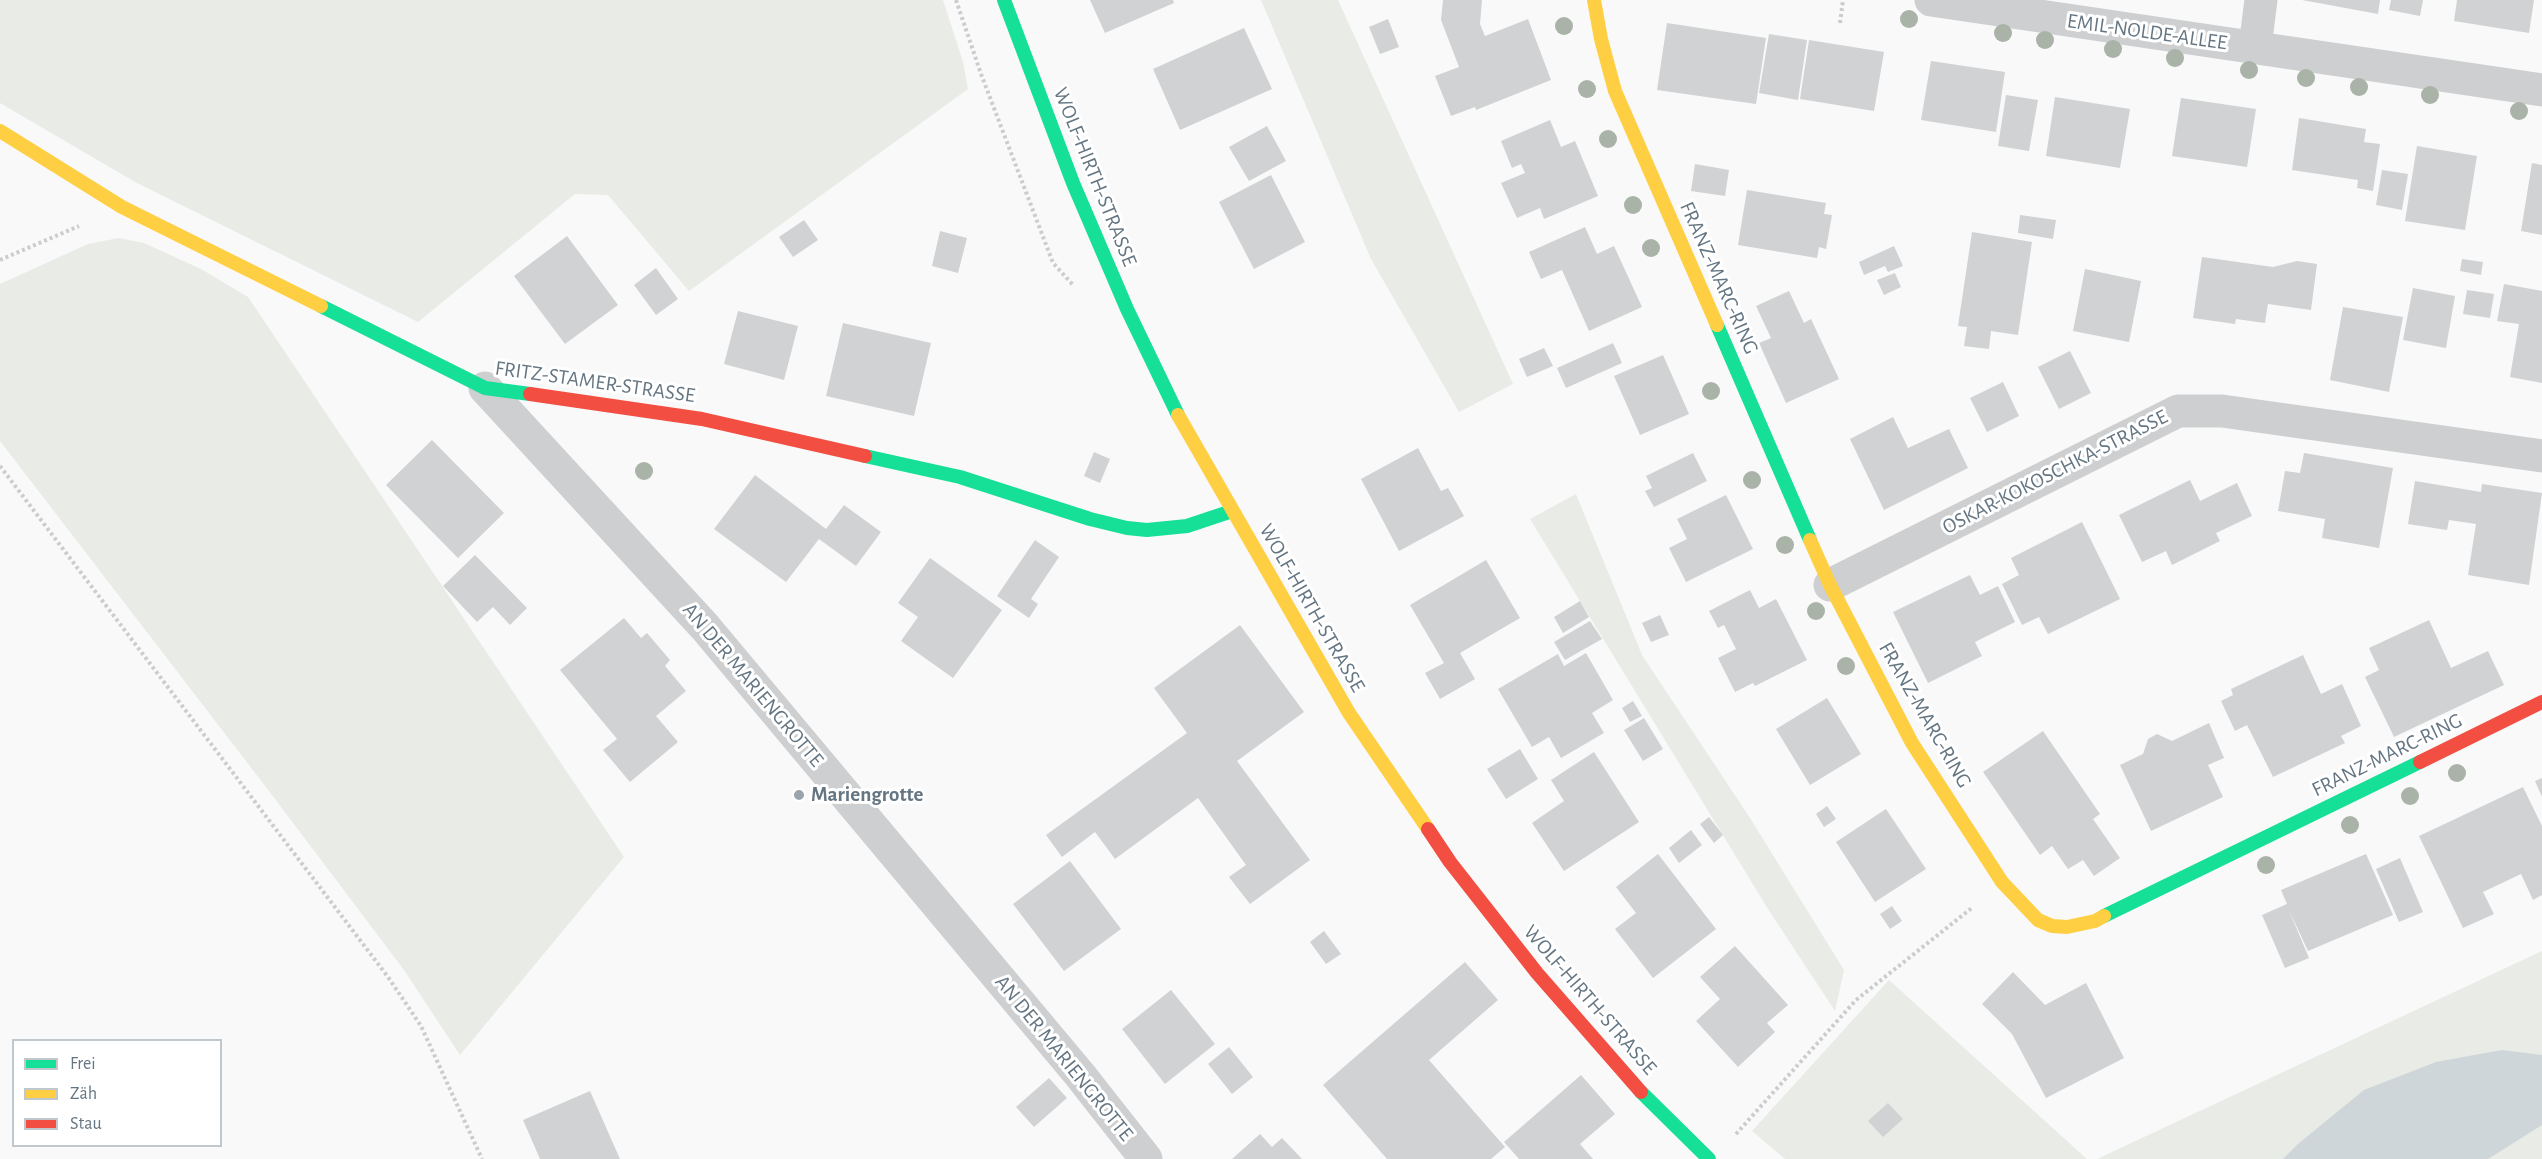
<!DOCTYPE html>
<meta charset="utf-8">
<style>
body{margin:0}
#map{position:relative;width:2542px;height:1159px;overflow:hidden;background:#f9f9f9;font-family:"Alegreya Sans",sans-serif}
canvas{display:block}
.legend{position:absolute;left:12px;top:1039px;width:210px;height:108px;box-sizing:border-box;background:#fff;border:2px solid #c1c8cd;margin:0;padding:8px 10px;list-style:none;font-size:18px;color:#657683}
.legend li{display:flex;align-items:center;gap:12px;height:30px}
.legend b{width:30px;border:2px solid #c1c8cd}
</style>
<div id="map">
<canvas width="2542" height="1159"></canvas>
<ul class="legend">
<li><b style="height:8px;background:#16e098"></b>Frei</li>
<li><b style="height:8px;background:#ffcf43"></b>Zäh</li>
<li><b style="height:8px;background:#f24e42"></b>Stau</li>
</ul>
</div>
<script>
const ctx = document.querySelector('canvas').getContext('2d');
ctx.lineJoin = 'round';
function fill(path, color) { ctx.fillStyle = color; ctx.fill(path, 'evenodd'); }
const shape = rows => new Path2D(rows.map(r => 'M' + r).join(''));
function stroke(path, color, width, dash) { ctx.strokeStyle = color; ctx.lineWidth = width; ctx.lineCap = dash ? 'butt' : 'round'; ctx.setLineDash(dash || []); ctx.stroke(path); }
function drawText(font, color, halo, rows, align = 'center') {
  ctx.font = font + ' "Alegreya Sans",sans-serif'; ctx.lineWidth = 6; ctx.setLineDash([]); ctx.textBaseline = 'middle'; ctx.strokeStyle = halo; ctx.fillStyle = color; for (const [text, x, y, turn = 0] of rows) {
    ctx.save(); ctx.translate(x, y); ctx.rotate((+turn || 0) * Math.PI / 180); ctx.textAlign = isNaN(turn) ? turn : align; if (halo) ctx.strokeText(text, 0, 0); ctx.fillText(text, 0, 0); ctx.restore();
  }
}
fill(shape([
 [0,0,943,0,963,62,968,89,689,291,608,195,575,194,418,322,135,182,0,103],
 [1261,0,1338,0,1513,384,1459,412,1371,259],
 [119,238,144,243,201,269,248,297,624,857,460,1055,404,970,269,791,0,441,0,284,88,244],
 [1576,494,1642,655,1750,818,1844,970,1835,1011,1768,909,1530,519],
 [2542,951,2542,1159,2097,1159],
 [1889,980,2087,1159,1785,1159,1752,1131]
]), '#e8ebe6');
fill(shape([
 [2502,1050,2542,1055,2542,1125,2488,1159,2283,1159,2298,1144,2364,1090,2436,1062]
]), '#ced6d9');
fill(shape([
 [1090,0,1173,0,1174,3,1105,33],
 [1443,0,1482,0,1480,24,1485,36,1528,19,1551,80,1476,110,1475,107,1451,116,1435,76,1459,67,1441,20],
 [2302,0,2380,0,2378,14],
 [2391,0,2423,0,2420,16,2389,10],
 [2457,0,2534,0,2529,33,2454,21],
 [1388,19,1399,47,1380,54,1369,27],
 [1667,23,1766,38,1756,104,1657,90],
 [1244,28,1272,89,1180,130,1153,69],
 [1769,34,1807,40,1798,100,1759,93],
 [1809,40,1884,52,1874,111,1800,99],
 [1931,61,2005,72,1996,132,1921,120],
 [2006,95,2038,100,2029,151,1998,146],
 [2055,97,2130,109,2120,168,2046,156],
 [2181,98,2256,109,2247,167,2172,156],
 [2299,118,2366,129,2364,142,2380,144,2373,191,2357,188,2358,180,2292,170],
 [1550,120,1561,147,1575,141,1598,196,1544,219,1540,208,1517,218,1501,183,1525,173,1521,164,1512,168,1501,141],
 [1267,126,1286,161,1249,181,1229,147],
 [2417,146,2477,156,2465,230,2405,221],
 [2532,163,2542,165,2542,235,2521,231],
 [1695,164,1729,170,1725,196,1691,191],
 [2382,170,2408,174,2402,210,2376,205],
 [1271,175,1305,242,1254,269,1219,202],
 [1747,190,1826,203,1824,214,1832,215,1826,249,1819,247,1817,258,1738,245],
 [2020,215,2056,220,2053,239,2018,233],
 [804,220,818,240,793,257,779,237],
 [1585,227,1597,254,1614,246,1642,307,1589,331,1562,270,1541,279,1529,252],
 [940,231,967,238,958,273,932,266],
 [1972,232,2032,242,2018,335,1991,331,1989,349,1964,346,1967,327,1958,326],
 [567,236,618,305,565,344,514,276],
 [1894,246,1903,266,1888,272,1885,266,1864,275,1859,262],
 [2202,257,2273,267,2297,261,2317,264,2311,310,2268,304,2265,323,2236,319,2235,324,2193,318],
 [2462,259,2483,262,2481,275,2460,271],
 [656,268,678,299,656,315,634,285],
 [2085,269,2141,281,2129,342,2073,331],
 [1895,273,1901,287,1884,295,1877,280],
 [2504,284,2542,291,2542,383,2510,377,2519,324,2497,321],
 [2413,288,2455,296,2446,348,2403,340],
 [2467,290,2494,294,2490,318,2463,314],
 [1789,291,1804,323,1811,319,1839,379,1786,403,1759,343,1771,338,1756,306],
 [2343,307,2403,317,2389,392,2330,380],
 [738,311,798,326,784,380,724,364],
 [843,323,931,343,914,416,826,396],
 [1613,343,1622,363,1566,388,1557,368],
 [1544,348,1553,366,1527,377,1519,359],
 [2070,351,2091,393,2059,409,2038,367],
 [1663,355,1689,414,1640,435,1614,376],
 [2003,382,2019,416,1987,432,1970,398],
 [1893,417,1908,448,1949,429,1968,468,1884,510,1850,439],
 [432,440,504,513,458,558,386,485],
 [1418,448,1441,491,1448,488,1464,516,1399,551,1361,479],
 [1094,452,1110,459,1100,483,1084,476],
 [1693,453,1707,481,1654,507,1645,491,1652,488,1646,476],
 [2304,453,2393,468,2379,548,2322,538,2325,519,2278,511,2285,471,2300,473],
 [755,475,826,529,844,505,881,532,856,566,819,539,786,582,714,529],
 [2190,480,2200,501,2237,483,2252,516,2216,533,2220,541,2172,565,2166,551,2142,562,2119,515],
 [2415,481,2481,492,2482,484,2542,493,2529,585,2468,575,2476,524,2449,520,2447,530,2408,524],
 [1726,495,1753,549,1686,582,1669,548,1687,539,1677,519],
 [2082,522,2120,599,2048,634,2039,617,2022,625,2002,584,2019,575,2011,558],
 [1035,540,1059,557,1031,599,1038,604,1029,618,997,596],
 [475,555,527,608,510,625,493,607,477,622,443,586],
 [930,558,1002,610,953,678,901,641,918,617,898,603],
 [1486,560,1520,618,1460,653,1475,679,1440,699,1425,673,1444,663,1410,605],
 [1970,575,1980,595,1998,586,2015,622,1975,642,1982,656,1928,683,1893,612],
 [1750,590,1759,608,1776,599,1807,660,1755,686,1753,683,1735,692,1718,658,1736,649,1724,625,1718,628,1709,611],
 [1580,601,1589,617,1563,633,1554,617],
 [1660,615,1669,635,1651,642,1642,623],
 [624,618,641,638,647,633,670,660,665,666,686,691,656,716,678,742,630,782,603,750,617,739,560,670],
 [2429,620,2451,668,2488,651,2504,685,2394,737,2365,677,2379,670,2369,648],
 [1590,621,1602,639,1565,660,1554,642],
 [1240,625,1304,712,1237,761,1310,860,1250,904,1229,877,1246,865,1198,798,1115,859,1095,832,1062,857,1046,835,1187,733,1154,688],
 [1586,653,1613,700,1592,713,1604,733,1561,758,1549,737,1532,747,1498,689,1558,654,1564,666],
 [2303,655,2321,694,2342,684,2361,726,2341,736,2345,743,2273,777,2247,725,2235,731,2221,701,2233,695,2231,689],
 [1827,698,1861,754,1810,785,1776,729],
 [1633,701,1642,716,1630,722,1622,708],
 [1644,718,1663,749,1643,761,1624,730],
 [2209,723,2224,758,2208,765,2223,797,2151,831,2120,765,2143,754,2148,739,2157,734,2172,741],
 [2043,731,2100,814,2093,819,2120,858,2094,876,2083,860,2068,869,2052,846,2040,855,1983,772],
 [1520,749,1538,779,1506,799,1487,769],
 [1594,752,1639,822,1564,871,1532,823,1564,801,1551,780],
 [2542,778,2542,797,2535,781],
 [2523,787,2542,826,2542,895,2533,900,2521,874,2483,892,2494,914,2463,928,2419,836],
 [1827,806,1836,819,1824,827,1816,814],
 [1886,809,1926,869,1875,902,1836,842],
 [1709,817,1723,835,1714,843,1700,824],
 [1691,830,1702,845,1679,863,1669,848],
 [1658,854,1716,929,1653,978,1615,929,1636,913,1616,887],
 [2366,854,2393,915,2308,951,2288,908,2309,958,2285,968,2262,915,2287,904,2281,890],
 [2400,858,2423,912,2399,922,2376,869],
 [1070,861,1121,929,1064,971,1013,904],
 [1892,906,1902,921,1890,929,1880,914],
 [1324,931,1341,954,1326,964,1310,942],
 [1735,946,1788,1005,1767,1023,1775,1032,1738,1067,1696,1021,1720,999,1700,977],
 [1465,962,1498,1000,1429,1060,1505,1147,1491,1159,1387,1159,1323,1085],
 [2013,972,2045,1005,2086,983,2124,1058,2046,1098,2012,1034,1982,1004],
 [1171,990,1215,1044,1165,1084,1122,1029],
 [1229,1047,1253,1077,1232,1094,1208,1064],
 [1581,1075,1615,1114,1580,1144,1593,1159,1519,1159,1504,1142],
 [1049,1078,1067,1098,1034,1127,1016,1107],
 [590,1091,620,1159,540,1159,523,1120],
 [1888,1103,1903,1119,1883,1137,1868,1121],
 [1260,1134,1272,1147,1282,1138,1302,1159,1232,1159]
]), '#d0d2d3');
stroke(shape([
 [956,0,981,74,1053,263,1074,286],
 [1840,23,1843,0],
 [0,260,79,226],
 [0,466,388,977,421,1026,482,1159],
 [1736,1134,1856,1000,1973,907]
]), '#cbcccd', 4, [3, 3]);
stroke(shape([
 [1931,0,2542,90],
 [2255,47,2261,0],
 [485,388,705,627,1080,1075,1146,1159],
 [1830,585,2178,411,2222,411,2542,456]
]), '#cecfd0', 33);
stroke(shape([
 [1004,0,1073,183,1127,309,1178,415],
 [321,306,485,388,530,394],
 [1717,325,1810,540],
 [865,456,960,477,1090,519,1127,528,1147,530,1187,526,1232,511],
 [2104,916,2420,762],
 [1641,1092,1709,1159]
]), '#16e098', 14);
stroke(shape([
 [1594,0,1601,39,1615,91,1717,325],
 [0,131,122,207,321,306],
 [1178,415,1349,713,1428,829],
 [1810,540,1830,585,1912,743,2002,882,2038,920,2052,926,2067,927,2095,921,2104,916]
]), '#ffcf43', 14);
stroke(shape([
 [530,394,702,419,865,456],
 [2420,762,2542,702],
 [1428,829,1450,862,1537,973,1641,1092]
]), '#f24e42', 14);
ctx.fillStyle = '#a9b3a7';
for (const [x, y] of [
 [1909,19],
 [1564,26],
 [2003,33],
 [2045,40],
 [2113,49],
 [2175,58],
 [2249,70],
 [2306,78],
 [2359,87],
 [1587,89],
 [2430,95],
 [2519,111],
 [1608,139],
 [1633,205],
 [1651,248],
 [1711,391],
 [644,471],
 [1752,480],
 [1785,545],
 [1816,611],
 [1846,666],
 [2457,773],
 [2410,796],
 [2350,825],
 [2266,865]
]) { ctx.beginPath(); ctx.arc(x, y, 9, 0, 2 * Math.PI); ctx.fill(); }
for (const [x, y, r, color] of [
 [799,795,6,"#99a4ac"]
]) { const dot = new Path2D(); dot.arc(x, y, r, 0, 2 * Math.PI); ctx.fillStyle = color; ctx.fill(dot); stroke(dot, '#fff', 2); }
drawText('21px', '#657683', '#fff', [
 ["EMIL-NOLDE-ALLEE",2147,32,8],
 ["WOLF-HIRTH-STRASSE",1095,177,68],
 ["FRANZ-MARC-RING",1719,278,66],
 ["FRITZ-STAMER-STRASSE",595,382,8],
 ["OSKAR-KOKOSCHKA-STRASSE",2055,472,-27],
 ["WOLF-HIRTH-STRASSE",1312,608,60],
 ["AN DER MARIENGROTTE",753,685,50],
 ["FRANZ-MARC-RING",1925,715,60],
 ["FRANZ-MARC-RING",2387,755,-26],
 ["WOLF-HIRTH-STRASSE",1590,1000,49],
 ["AN DER MARIENGROTTE",1064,1058,51]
]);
drawText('bold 21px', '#657683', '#fff', [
 ["Mariengrotte",811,795]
], 'left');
</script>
